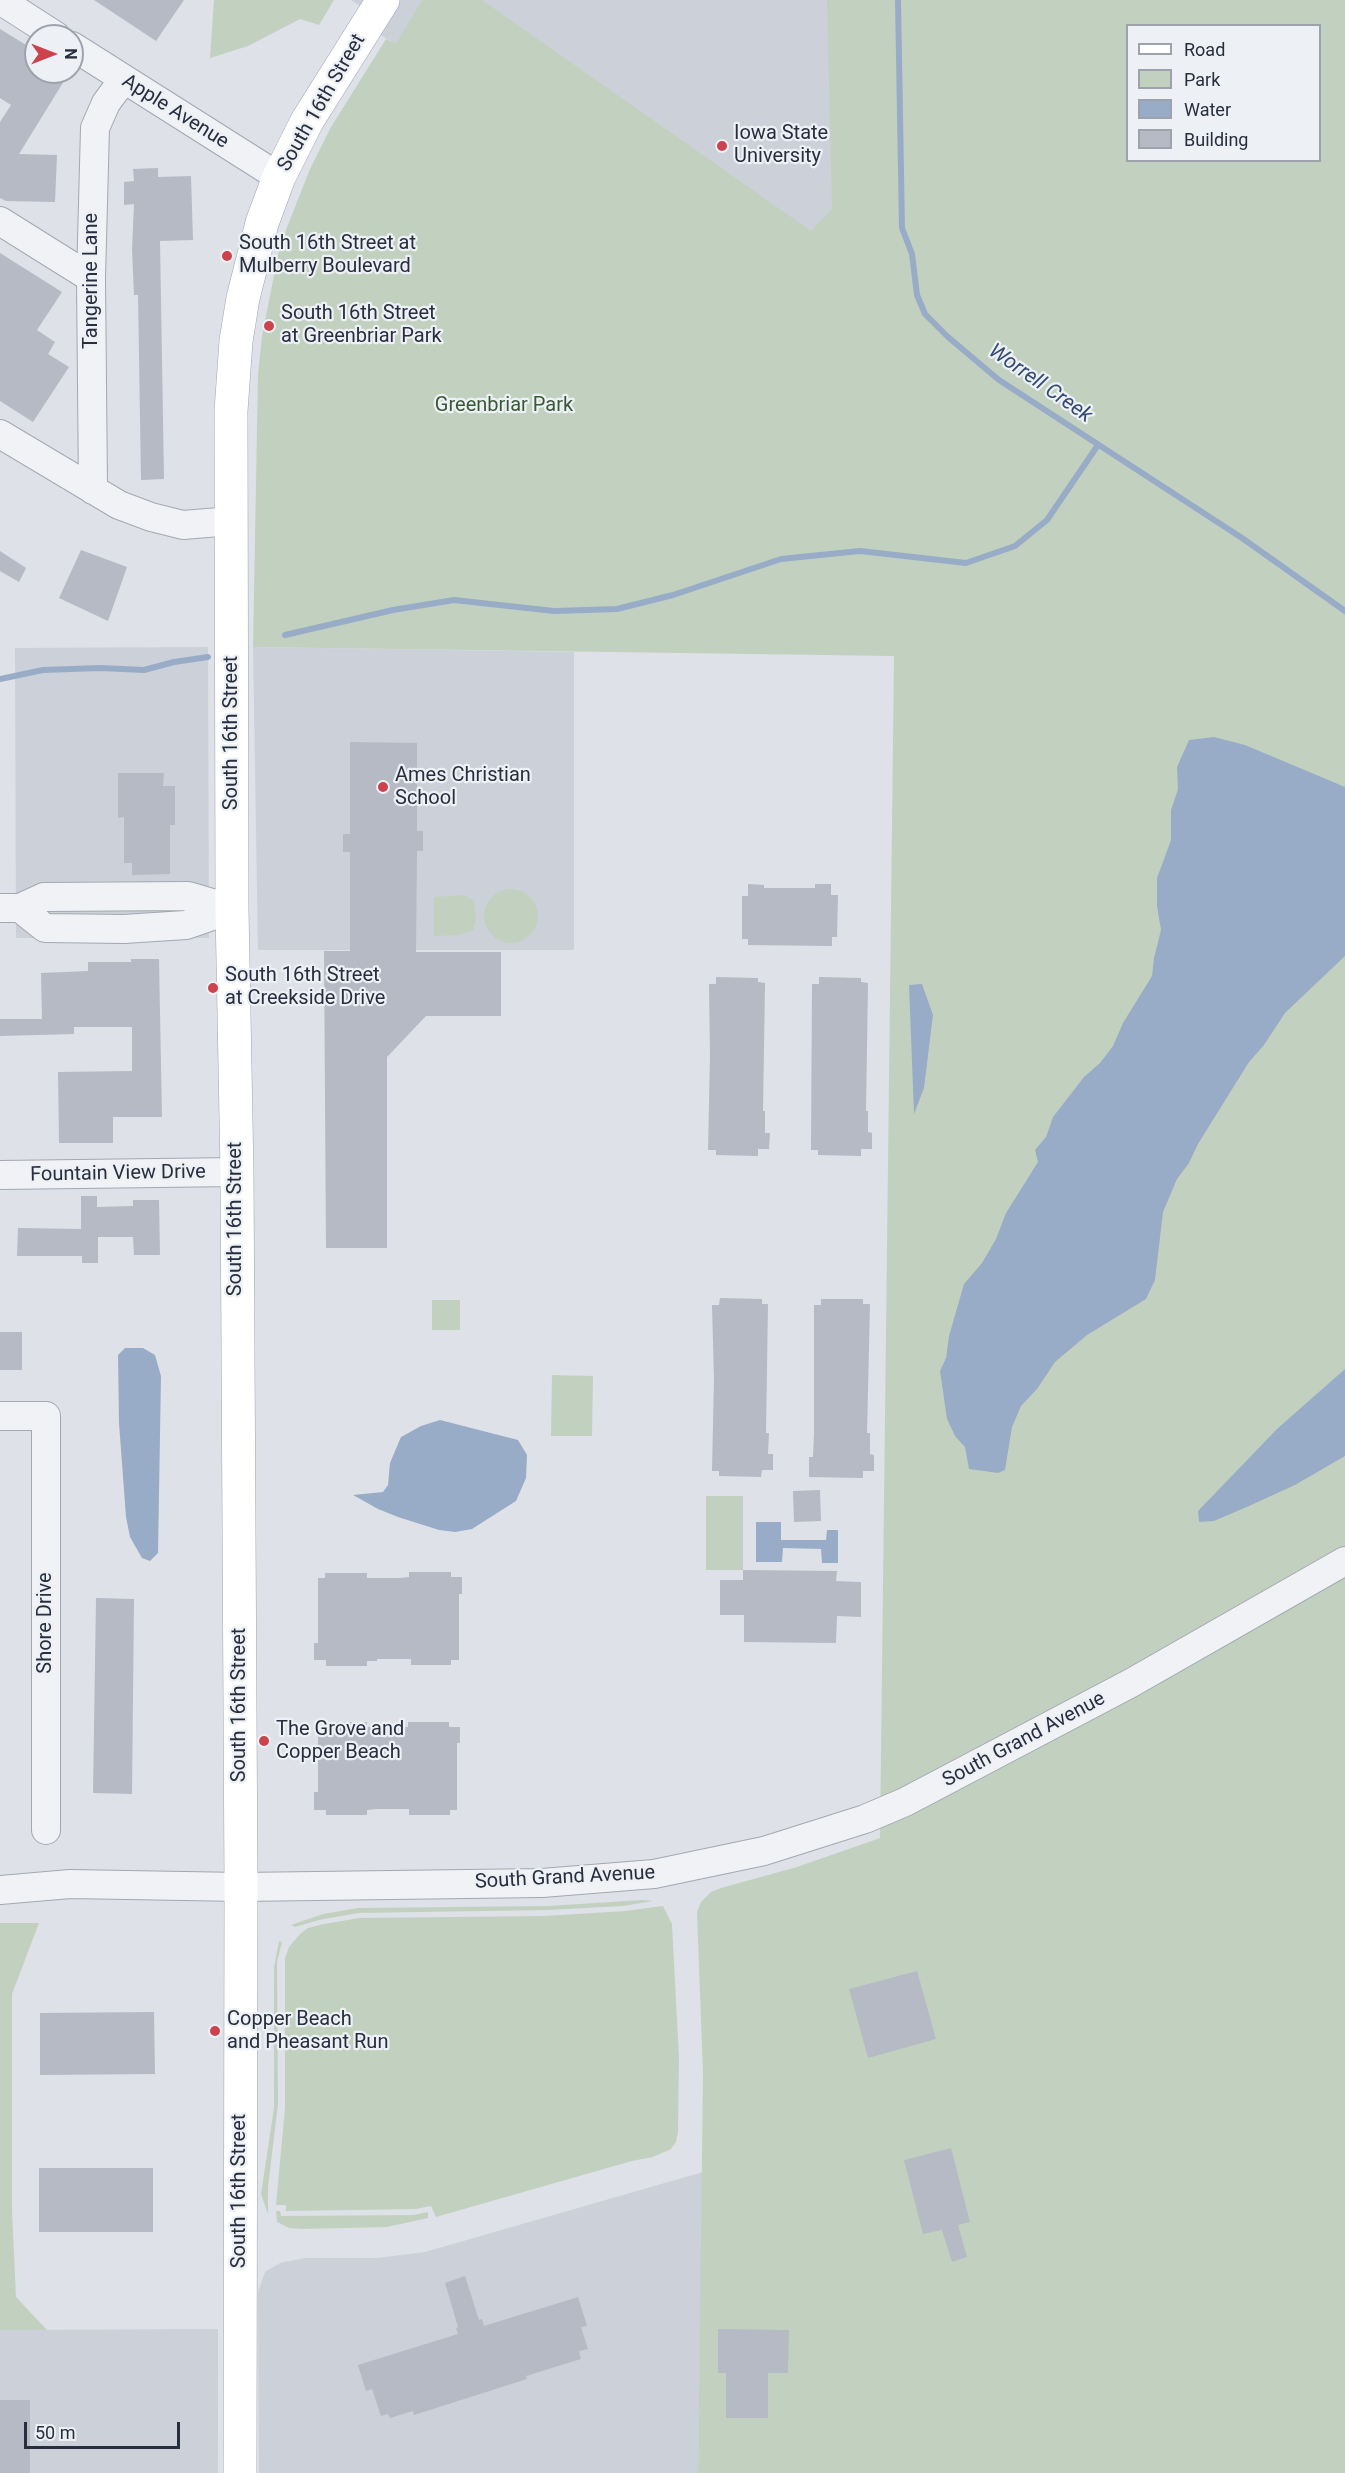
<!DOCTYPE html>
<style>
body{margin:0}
#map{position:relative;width:1345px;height:2473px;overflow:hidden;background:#dee1e7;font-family:Roboto,sans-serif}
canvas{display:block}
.legend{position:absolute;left:1126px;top:24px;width:195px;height:138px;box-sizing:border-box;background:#edf0f5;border:2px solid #9ea2ac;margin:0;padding:8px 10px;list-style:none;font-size:18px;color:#272e3e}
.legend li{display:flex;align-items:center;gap:12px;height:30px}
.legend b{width:30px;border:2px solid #9ea2ac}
.north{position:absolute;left:24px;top:24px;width:60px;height:60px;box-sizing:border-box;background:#edf0f5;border:2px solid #9ea2ac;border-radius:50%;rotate:90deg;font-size:16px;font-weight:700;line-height:24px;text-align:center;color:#272e3e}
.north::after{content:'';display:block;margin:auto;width:21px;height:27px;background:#cc434e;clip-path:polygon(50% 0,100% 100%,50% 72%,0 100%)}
.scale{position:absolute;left:24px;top:2422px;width:156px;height:27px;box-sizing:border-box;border:3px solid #272e3e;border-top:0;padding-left:8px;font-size:18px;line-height:21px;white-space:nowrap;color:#272e3e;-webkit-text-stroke:4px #edf0f5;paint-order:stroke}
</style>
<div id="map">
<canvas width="1345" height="2473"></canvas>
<ul class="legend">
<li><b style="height:8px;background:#fff"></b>Road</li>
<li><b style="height:16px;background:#c2d1bf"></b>Park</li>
<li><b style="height:16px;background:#99acc7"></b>Water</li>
<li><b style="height:16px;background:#b5bac4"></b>Building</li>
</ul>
<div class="north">N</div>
<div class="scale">50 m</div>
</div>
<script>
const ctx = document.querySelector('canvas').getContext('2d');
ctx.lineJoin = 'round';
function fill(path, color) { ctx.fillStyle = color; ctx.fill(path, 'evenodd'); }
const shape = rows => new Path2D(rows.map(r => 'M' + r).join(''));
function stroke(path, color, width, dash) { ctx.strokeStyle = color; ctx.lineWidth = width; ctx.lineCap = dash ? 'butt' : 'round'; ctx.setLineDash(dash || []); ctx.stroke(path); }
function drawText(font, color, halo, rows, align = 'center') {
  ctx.font = font + ' Roboto,sans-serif'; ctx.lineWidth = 4.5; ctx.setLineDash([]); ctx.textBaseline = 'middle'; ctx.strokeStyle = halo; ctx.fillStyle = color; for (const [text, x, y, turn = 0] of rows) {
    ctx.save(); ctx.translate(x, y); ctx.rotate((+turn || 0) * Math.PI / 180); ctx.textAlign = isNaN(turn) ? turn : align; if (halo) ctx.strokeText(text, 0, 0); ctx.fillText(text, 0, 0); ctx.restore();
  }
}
fill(shape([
 [351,0,887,0,895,270,718,254,367,26,374,15],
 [208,647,209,938,16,938,15,648],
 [253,647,574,652,574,950,258,950],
 [703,2172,698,2473,259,2473,258,2292,265,2272,280,2263,305,2258,377,2258,425,2252],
 [218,2329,218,2473,0,2473,0,2330]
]), '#ccd0d9');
fill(shape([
 [214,0,334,0,319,25,300,19,248,46,210,58],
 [422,0,482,0,811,231,832,209,827,0,1345,0,1345,2473,698,2473,703,2074,697,1912,701,1902,711,1892,721,1888,797,1867,880,1838,894,656,253,647,258,374,262,336,280,245,310,169,331,127,386,39,396,44],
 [1128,26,1320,26,1320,160,1128,160],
 '484 916a27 27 0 1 1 54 0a27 27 0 1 1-54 0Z',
 [465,895,474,901,476,919,473,930,460,935,434,936,434,897],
 [432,1300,460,1300,460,1330,432,1330],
 [552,1375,593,1376,592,1436,551,1436],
 [706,1496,743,1496,743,1570,706,1570],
 [642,1900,653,1901,623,1906,548,1910,358,1913,319,1920,295,1927,291,1925,323,1914,358,1908,548,1906],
 [663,1906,672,1924,679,2058,678,2132,676,2142,671,2149,653,2157,632,2161,436,2217,431,2206,416,2209,286,2211,286,2205,276,2205,285,2108,285,1958,289,1947,300,1934,308,1928,324,1924,359,1918,544,1916,625,1911],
 [0,1923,39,1923,12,1994,12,2211,16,2297,47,2330,0,2330],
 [279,1941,282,1942,277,1962,278,2104,268,2187,268,2214,261,2194,274,2108,274,1968],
 [276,2211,280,2211,281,2216,413,2215,428,2212,428,2218,387,2227,303,2229,289,2228,277,2222]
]), '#c2d1bf');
fill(shape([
 [1214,737,1245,745,1345,787,1345,956,1285,1013,1264,1045,1249,1062,1198,1144,1189,1163,1177,1179,1163,1212,1155,1280,1146,1299,1087,1335,1055,1362,1037,1389,1021,1406,1012,1427,1005,1470,998,1473,969,1469,965,1447,955,1436,947,1419,940,1371,946,1358,949,1336,964,1284,982,1263,996,1239,1006,1213,1038,1162,1035,1150,1046,1137,1053,1117,1084,1077,1100,1063,1113,1046,1123,1023,1152,976,1154,958,1161,930,1157,906,1157,878,1171,840,1171,810,1178,789,1177,767,1189,740],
 [922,984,933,1015,924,1088,914,1114,909,985],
 [125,1348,143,1348,155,1355,161,1376,158,1553,150,1561,142,1558,130,1537,126,1517,119,1423,118,1355],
 [1345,1369,1345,1456,1295,1485,1249,1506,1214,1521,1199,1522,1198,1511,1251,1456,1277,1429],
 [440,1420,518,1440,527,1455,526,1478,516,1501,472,1529,455,1532,439,1530,398,1517,378,1509,353,1495,383,1492,388,1485,390,1463,401,1437,421,1426],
 [756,1522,781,1522,781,1540,826,1540,827,1530,838,1530,838,1563,822,1563,821,1549,783,1548,782,1562,756,1562]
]), '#99acc7');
stroke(shape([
 [898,0,902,228,912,254,917,295,925,314,948,337,999,380,1242,538,1345,611],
 [285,635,393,610,454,600,554,611,617,609,673,595,781,559,860,551,966,563,1015,546,1047,520,1098,445],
 [0,679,43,670,100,668,144,670,174,662,208,657]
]), '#99acc7', 6);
fill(shape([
 [94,0,184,0,156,41],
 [0,29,36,51,36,72,49,72,64,81,19,154,57,155,55,202,6,201,0,198,0,122,11,105,0,98],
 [158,168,158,177,191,176,193,240,160,241,164,479,141,480,138,295,134,295,132,249,134,204,124,205,124,182,134,181,133,169],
 [0,253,62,292,37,330,55,342,48,354,69,367,33,422,0,401],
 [81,550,127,567,108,621,59,598],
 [0,551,26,568,19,582,0,571],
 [350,742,417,743,417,831,423,831,423,851,417,851,416,952,501,952,501,1016,426,1016,387,1057,387,1248,326,1248,324,951,350,951,350,852,343,852,343,834,350,834],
 [118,773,164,773,163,786,175,786,175,825,170,825,170,874,132,875,132,863,124,863,124,817,118,818],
 [748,884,764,885,764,888,815,888,815,884,831,884,831,895,838,895,837,937,832,937,832,946,748,945,748,939,742,939,742,896,748,896],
 [131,959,159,959,162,1117,113,1117,113,1143,59,1143,58,1072,132,1071,132,1027,74,1027,74,1034,0,1036,0,1019,42,1019,41,973,88,971,88,962,131,962],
 [716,977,758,978,758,982,765,983,763,1111,765,1111,765,1133,770,1133,769,1149,758,1149,758,1156,716,1155,716,1150,708,1150,710,1057,709,984,716,984],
 [819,977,861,978,861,982,868,983,866,1111,868,1111,868,1132,872,1133,872,1149,861,1149,861,1156,818,1155,818,1150,811,1150,812,984,819,984],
 [81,1196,97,1196,97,1207,133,1206,133,1200,159,1200,160,1255,134,1255,133,1237,98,1237,98,1263,82,1263,82,1256,17,1256,18,1228,81,1229],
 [720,1298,762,1299,762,1304,768,1304,766,1433,769,1433,768,1454,773,1454,773,1470,762,1470,761,1477,719,1476,719,1471,712,1471,714,1378,712,1305,719,1305],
 [821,1299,863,1299,863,1304,870,1304,867,1433,870,1433,870,1454,874,1455,874,1471,863,1471,863,1478,809,1477,809,1457,813,1457,814,1434,814,1305,821,1305],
 [0,1332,22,1332,22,1370,0,1370],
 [820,1490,821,1521,794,1522,793,1491],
 [743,1570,837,1571,836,1581,861,1582,861,1617,837,1616,836,1643,744,1642,744,1615,720,1615,720,1580,743,1580],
 [409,1572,451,1572,451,1577,462,1577,462,1594,459,1594,459,1660,451,1660,451,1665,411,1665,411,1659,377,1659,377,1661,367,1661,367,1666,326,1666,326,1660,314,1660,314,1643,318,1643,318,1578,325,1578,325,1573,367,1573,367,1578,399,1578,409,1577],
 [96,1598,134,1599,132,1794,93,1793],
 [325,1722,367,1722,367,1727,408,1727,408,1722,449,1722,449,1727,460,1727,460,1743,457,1743,457,1810,450,1810,450,1815,409,1815,409,1809,377,1809,367,1810,367,1815,326,1815,326,1810,314,1810,314,1792,318,1792,318,1727,325,1727],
 [917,1971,936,2039,868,2058,849,1989],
 [154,2012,155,2074,40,2075,40,2013],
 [951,2148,970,2222,958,2225,967,2257,952,2262,942,2230,923,2234,904,2160],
 [39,2168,153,2168,153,2232,39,2232],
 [465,2276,479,2320,482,2319,484,2326,578,2297,587,2326,581,2327,588,2349,579,2351,581,2359,526,2376,527,2379,414,2415,413,2411,390,2418,388,2414,381,2416,372,2389,366,2391,358,2365,458,2334,456,2328,458,2327,445,2283],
 [718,2329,789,2330,788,2373,768,2373,768,2418,726,2418,726,2373,718,2373],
 [0,2400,30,2400,30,2473,0,2473]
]), '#b5bac4');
const minor = shape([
 [0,0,56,36],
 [72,46,279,177],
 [0,221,91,278],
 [0,434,119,505,151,517,183,525,232,521],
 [93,490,91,278,95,128,106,103,123,80],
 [0,908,20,908,44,897,188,896,232,909],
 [20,908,45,928,124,929,186,925,232,909],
 [0,1175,237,1172],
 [0,1416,46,1416,46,1830],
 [0,1890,70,1884,241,1887,542,1883,654,1874,764,1851,865,1819,905,1802,1131,1683,1345,1561]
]);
const major = shape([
 [240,2473,241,1887,237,1172,232,909,231,411,236,341,243,298,262,223,279,177,307,121,383,0]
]);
stroke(minor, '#a3a8b1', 30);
stroke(major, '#9da4b3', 34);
stroke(minor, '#f0f2f6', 28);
stroke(major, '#fff', 33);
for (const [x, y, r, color] of [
 [722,146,6,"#cc434e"],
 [227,256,6,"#cc434e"],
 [269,326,6,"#cc434e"],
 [383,787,6,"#cc434e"],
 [213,988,6,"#cc434e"],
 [264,1741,6,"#cc434e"],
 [215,2031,6,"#cc434e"]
]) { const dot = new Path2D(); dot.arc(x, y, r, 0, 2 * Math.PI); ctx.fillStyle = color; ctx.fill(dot); stroke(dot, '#edf0f5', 2); }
drawText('20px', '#272e3e', '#edf0f5', [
 ["South 16th Street",322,103,-60],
 ["Apple Avenue",175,112,32],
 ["Tangerine Lane",92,281,-90],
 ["South 16th Street",232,733,-90],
 ["Fountain View Drive",118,1174,-1],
 ["South 16th Street",236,1219,-90],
 ["Shore Drive",46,1623,-90],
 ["South 16th Street",240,1705,-90],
 ["South Grand Avenue",1024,1740,-28],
 ["South Grand Avenue",565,1878,-3],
 ["South 16th Street",240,2191,-90]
]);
drawText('20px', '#272e3e', '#edf0f5', [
 ["Iowa State",734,134],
 ["University",734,157],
 ["South 16th Street at",239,244],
 ["Mulberry Boulevard",239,267],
 ["South 16th Street",281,314],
 ["at Greenbriar Park",281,337],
 ["Ames Christian",395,776],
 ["School",395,799],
 ["South 16th Street",225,976],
 ["at Creekside Drive",225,999],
 ["The Grove and",276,1730],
 ["Copper Beach",276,1753],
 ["Copper Beach",227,2020],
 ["and Pheasant Run",227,2043]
], 'left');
drawText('20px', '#395935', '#edf0f5', [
 ["Greenbriar Park",504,406]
]);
drawText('italic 21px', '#324a71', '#edf0f5', [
 ["Worrell Creek",1040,384,35]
]);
</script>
